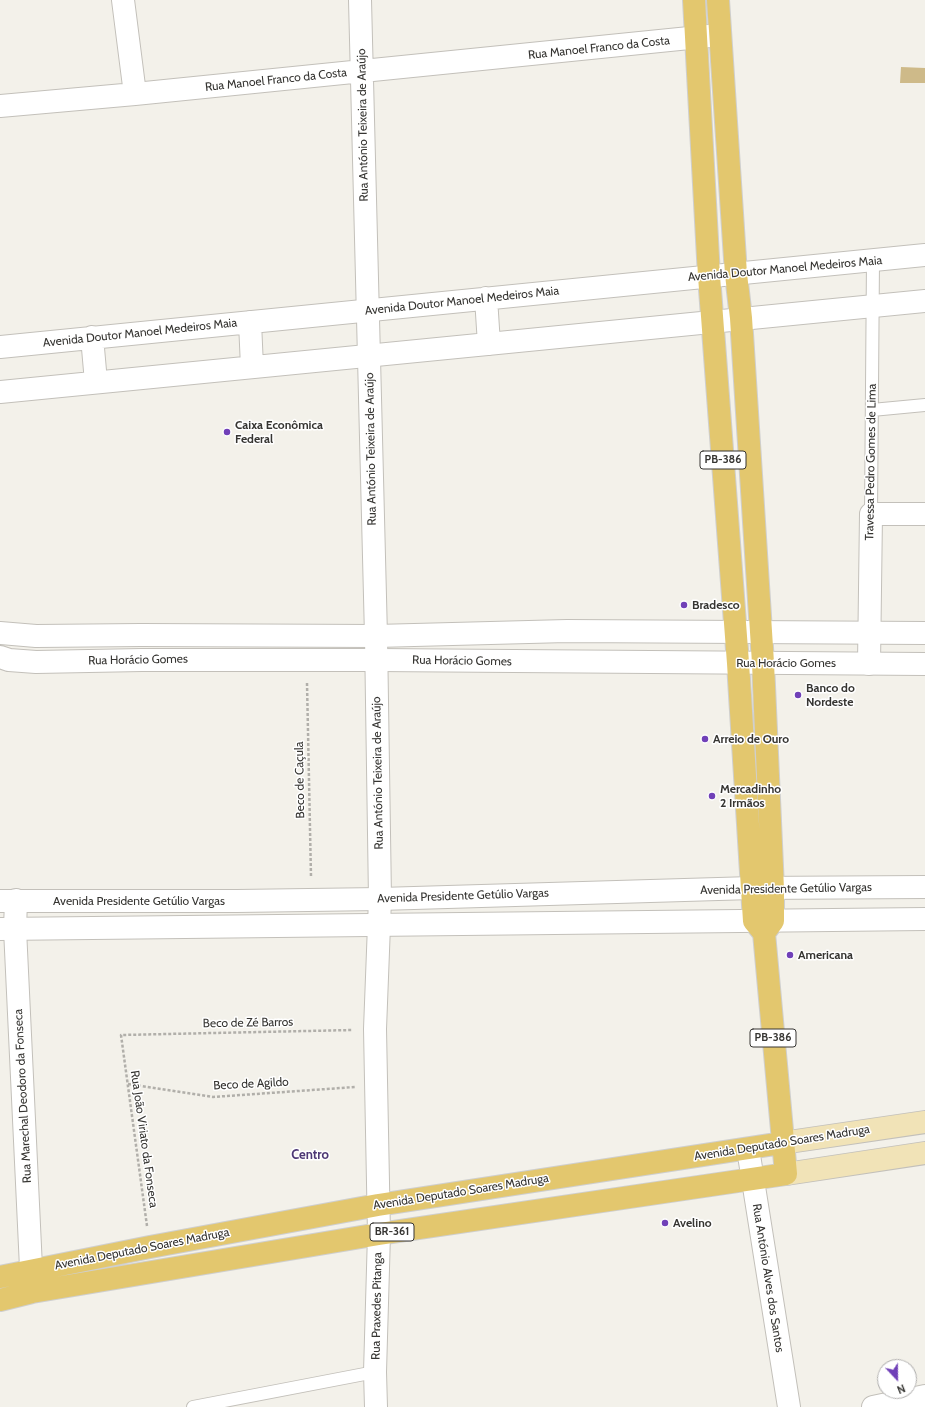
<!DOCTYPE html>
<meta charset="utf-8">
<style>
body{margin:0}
#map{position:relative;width:925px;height:1407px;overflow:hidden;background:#f3f1ea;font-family:Cabin,sans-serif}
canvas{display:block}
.north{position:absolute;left:877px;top:1359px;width:40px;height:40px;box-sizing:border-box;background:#fff;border:1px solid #afaead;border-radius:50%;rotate:158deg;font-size:11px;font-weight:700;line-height:16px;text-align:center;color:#363532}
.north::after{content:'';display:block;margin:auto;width:14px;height:18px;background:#7040b8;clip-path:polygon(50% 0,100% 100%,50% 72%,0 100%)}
</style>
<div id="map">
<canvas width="925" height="1407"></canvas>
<div class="north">N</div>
</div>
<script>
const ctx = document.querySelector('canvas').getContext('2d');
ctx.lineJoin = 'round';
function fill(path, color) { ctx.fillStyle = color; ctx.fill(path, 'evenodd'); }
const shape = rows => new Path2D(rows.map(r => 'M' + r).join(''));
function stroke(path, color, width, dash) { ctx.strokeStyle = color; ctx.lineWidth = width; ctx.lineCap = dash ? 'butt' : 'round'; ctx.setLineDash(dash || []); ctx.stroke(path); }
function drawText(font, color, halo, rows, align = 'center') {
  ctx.font = font + ' Cabin,sans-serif'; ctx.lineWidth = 3; ctx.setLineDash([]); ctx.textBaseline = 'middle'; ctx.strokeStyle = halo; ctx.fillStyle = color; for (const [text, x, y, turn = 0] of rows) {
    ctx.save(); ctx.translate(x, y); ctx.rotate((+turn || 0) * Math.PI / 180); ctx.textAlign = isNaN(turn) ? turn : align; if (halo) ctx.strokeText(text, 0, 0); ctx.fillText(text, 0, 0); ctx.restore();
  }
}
fill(shape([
 [901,67,925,68,925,83,900,83]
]), '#ceba89');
const service = shape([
 [872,410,925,405],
 [871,514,873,260],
 [193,1407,375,1372]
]);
const minor = shape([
 [123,0,135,94],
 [360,0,376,636,380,899,375,1029,379,1234,375,1372,376,1407],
 [0,106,135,94,719,35],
 [869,664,871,514,925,514],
 [16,900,15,929,32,1289],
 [748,1149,789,1407],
 [873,1407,925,1396]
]);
const tertiary = shape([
 [486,298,489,344],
 [250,322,252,367],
 [92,337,96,382],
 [0,347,925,255],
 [0,392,925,301],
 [0,633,36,636,141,635,376,636,567,631,925,633],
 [0,657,9,660,36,662,142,660,376,660,925,664],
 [0,901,237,901,380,899,752,888,925,887],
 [0,929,925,919]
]);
const secondary = shape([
 [782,1143,925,1122],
 [786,1174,925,1153]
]);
const primary = shape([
 [718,0,736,274,741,318,763,663,773,889,773,921,764,933],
 [0,1277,150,1247,378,1205,782,1143],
 [0,1300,32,1292,379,1234,786,1174,764,933,754,921,738,663,709,276,694,0]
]);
stroke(service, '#c3c0ba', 14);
stroke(minor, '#c3c0ba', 24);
stroke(tertiary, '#c3c0ba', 24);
stroke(secondary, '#c3c0ba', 24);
stroke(primary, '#cfcfce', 24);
stroke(shape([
 [307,683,311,877],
 [128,1084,213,1097,355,1087],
 [147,1226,121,1035,353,1030]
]), '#b1afaa', 2.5, [3, 2]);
stroke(service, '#fff', 12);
stroke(minor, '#fff', 22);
stroke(tertiary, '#fff', 22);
stroke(secondary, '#f1e3b7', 22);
stroke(primary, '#e3c76e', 22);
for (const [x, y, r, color] of [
 [227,432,4,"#7040b8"],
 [684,605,4,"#7040b8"],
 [798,695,4,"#7040b8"],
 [705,739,4,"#7040b8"],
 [712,796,4,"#7040b8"],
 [790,955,4,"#7040b8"],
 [665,1223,4,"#7040b8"]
]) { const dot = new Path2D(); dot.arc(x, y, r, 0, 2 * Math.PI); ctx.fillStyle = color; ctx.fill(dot); stroke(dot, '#fff', 1.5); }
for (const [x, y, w] of [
 [723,460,46],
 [773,1038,46],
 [392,1232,44]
]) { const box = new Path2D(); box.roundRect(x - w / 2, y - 9, w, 18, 3); ctx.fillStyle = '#fff'; ctx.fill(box); stroke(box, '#363532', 1); }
drawText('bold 11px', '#363532', null, [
 ["PB-386",723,460],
 ["PB-386",773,1038],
 ["BR-361",392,1232]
]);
drawText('12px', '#363532', '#fff', [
 ["Rua Manoel Franco da Costa",599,48,-6],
 ["Rua Manoel Franco da Costa",276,80,-6],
 ["Rua António Teixeira de Araújo",363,125,-91],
 ["Avenida Doutor Manoel Medeiros Maia",785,269,-5],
 ["Avenida Doutor Manoel Medeiros Maia",462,301,-6],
 ["Avenida Doutor Manoel Medeiros Maia",140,333,-6],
 ["Rua António Teixeira de Araújo",371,449,-91],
 ["Travessa Pedro Gomes de Lima",871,462,-89],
 ["Rua Horácio Gomes",138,660,-1],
 ["Rua Horácio Gomes",462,661,1],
 ["Rua Horácio Gomes",786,663],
 ["Rua António Teixeira de Araújo",378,773,-91],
 ["Beco de Caçula",300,780,-91],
 ["Avenida Presidente Getúlio Vargas",786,889,-1],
 ["Avenida Presidente Getúlio Vargas",463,896,-2],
 ["Avenida Presidente Getúlio Vargas",139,901],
 ["Beco de Zé Barros",248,1023,-1],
 ["Beco de Agildo",251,1084,-3],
 ["Rua Marechal Deodoro da Fonseca",23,1096,-93],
 ["Rua João Viriato da Fonseca",144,1139,82],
 ["Avenida Deputado Soares Madruga",782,1143,-9],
 ["Avenida Deputado Soares Madruga",461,1192,-9],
 ["Avenida Deputado Soares Madruga",142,1249,-11],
 ["Rua António Alves dos Santos",768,1278,81],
 ["Rua Praxedes Pitanga",377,1306,-89]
]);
drawText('bold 12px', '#363532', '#fff', [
 ["Caixa Econômica",235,425],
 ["Federal",235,439],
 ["Bradesco",692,605],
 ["Banco do",806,688],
 ["Nordeste",806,702],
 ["Arreio de Ouro",713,739],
 ["Mercadinho",720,789],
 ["2 Irmãos",720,803],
 ["Americana",798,955],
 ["Avelino",673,1223]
], 'left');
drawText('bold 13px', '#4e3976', '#fff', [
 ["Centro",310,1155]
]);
</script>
